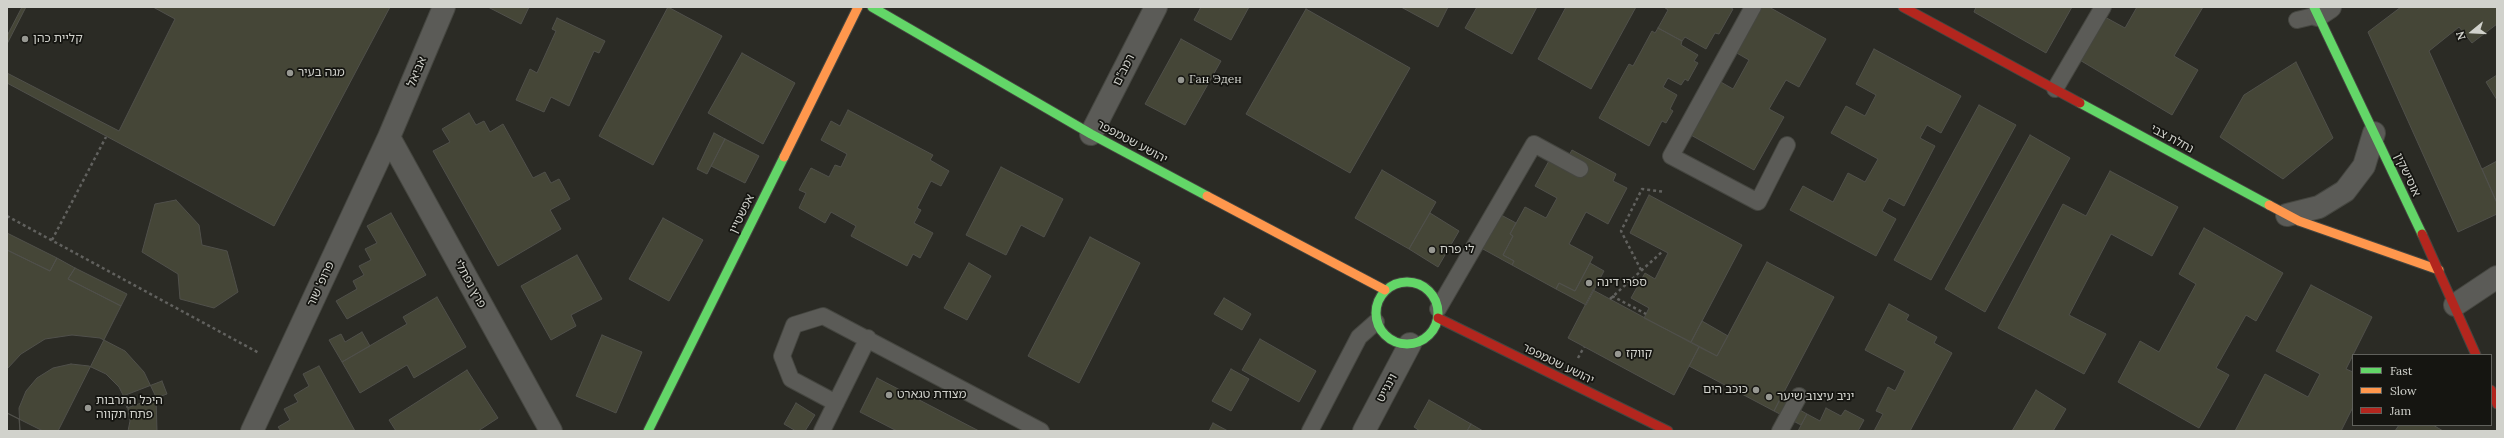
<!DOCTYPE html>
<meta charset="utf-8">
<style>
body{margin:0}
#map{position:relative;width:2504px;height:438px;overflow:hidden;background:#2b2b25;font-family:Lora,serif}
canvas{display:block}
.frame{position:absolute;inset:0;border:8px solid #d1d2cc;pointer-events:none}
.legend{position:absolute;left:2352px;top:354px;width:140px;height:72px;box-sizing:border-box;background:#151511;border:1px solid #60615c;margin:0;padding:5px 7px;list-style:none;font-size:12px;color:#d1d2cc}
.legend li{display:flex;align-items:center;gap:8px;height:20px}
.legend b{width:20px;border:1px solid #60615c}
.north{position:absolute;left:2452px;top:12px;width:40px;height:40px;-webkit-text-stroke:3px #151511;paint-order:stroke;rotate:252deg;font-size:11px;font-weight:700;line-height:16px;text-align:center;color:#d1d2cc}
.north::after{content:'';display:block;margin:auto;width:14px;height:18px;background:#d1d2cc;clip-path:polygon(50% 0,100% 100%,50% 72%,0 100%)}
</style>
<div id="map">
<canvas width="2504" height="438"></canvas>
<div class="frame"></div>
<ul class="legend">
<li><b style="height:5px;background:#63d668"></b>Fast</li>
<li><b style="height:5px;background:#ff974d"></b>Slow</li>
<li><b style="height:5px;background:#b3261e"></b>Jam</li>
</ul>
<div class="north">N</div>
</div>
<script>
const ctx = document.querySelector('canvas').getContext('2d');
ctx.lineJoin = 'round';
function fill(path, color) { ctx.fillStyle = color; ctx.fill(path, 'evenodd'); }
const shape = rows => new Path2D(rows.map(r => 'M' + r).join(''));
function stroke(path, color, width, dash) { ctx.strokeStyle = color; ctx.lineWidth = width; ctx.lineCap = dash ? 'butt' : 'round'; ctx.setLineDash(dash || []); ctx.stroke(path); }
function drawText(font, color, halo, rows, align = 'center') {
  ctx.font = font + ' Lora,"Noto Sans Hebrew",serif'; ctx.lineWidth = 3.5; ctx.setLineDash([]); ctx.textBaseline = 'middle'; ctx.strokeStyle = halo; ctx.fillStyle = color; for (const [text, x, y, turn = 0] of rows) {
    ctx.save(); ctx.translate(x, y); ctx.rotate((+turn || 0) * Math.PI / 180); ctx.textAlign = isNaN(turn) ? turn : align; if (halo) ctx.strokeText(text, 0, 0); ctx.fillText(text, 0, 0); ctx.restore();
  }
}
const building = shape([
 [22,7,390,7,274,226,7,83,7,36,22,7],
 [26,7,153,7,175,19,119,131,7,73,7,44,26,7],
 [488,7,529,7,521,24,488,7],
 [668,7,722,36,653,165,599,136,668,7],
 [1201,7,1249,7,1231,40,1194,20,1201,7],
 [1401,7,1448,7,1438,27,1401,7],
 [1477,7,1537,7,1512,54,1465,28,1477,7],
 [1566,7,1636,7,1591,89,1538,59,1566,7],
 [1729,7,1733,9,1719,34,1715,33,1706,49,1685,37,1682,41,1658,28,1668,10,1664,7,1729,7],
 [1760,7,1769,7,1826,39,1799,87,1786,80,1769,109,1784,117,1754,170,1689,134,1719,81,1733,89,1749,60,1735,52,1760,7],
 [1976,7,2072,7,2046,53,1974,12,1976,7],
 [2137,7,2203,7,2174,56,2198,70,2172,115,2078,59,2103,16,2125,28,2137,7],
 [2401,7,2497,7,2497,24,2472,43,2459,27,2429,51,2497,203,2497,214,2458,232,2368,32,2401,7],
 [1306,9,1410,68,1350,173,1246,114,1306,9],
 [557,18,605,41,599,53,594,51,569,106,551,97,544,112,516,100,530,69,537,73,556,31,552,29,557,18],
 [1658,28,1682,41,1681,45,1698,55,1694,61,1698,63,1688,81,1685,79,1681,85,1668,78,1663,87,1677,95,1670,109,1673,111,1666,123,1662,121,1649,146,1599,118,1629,64,1633,66,1652,31,1655,33,1658,28],
 [1181,39,1221,61,1185,125,1145,104,1181,39],
 [1874,49,1961,96,1941,133,1927,125,1920,138,1935,146,1904,206,1889,198,1882,211,1896,219,1876,256,1790,210,1803,186,1833,202,1848,173,1865,182,1878,159,1831,133,1846,106,1865,116,1876,95,1856,84,1874,49],
 [742,53,795,83,763,144,708,113,742,53],
 [2296,62,2333,138,2283,179,2220,137,2244,95,2296,62],
 [2497,75,2497,100,2486,82,2497,75],
 [1979,105,2016,125,1931,280,1894,260,1979,105],
 [848,110,933,155,930,160,949,171,941,186,931,181,917,208,921,210,914,223,933,233,920,258,913,254,907,266,851,236,856,226,831,212,825,223,799,208,806,193,799,190,811,168,829,177,835,165,841,167,847,154,821,140,831,121,840,126,848,110],
 [469,113,476,125,484,121,490,132,503,124,533,178,545,172,551,183,559,179,570,199,550,210,561,229,498,266,433,151,450,142,442,129,469,113],
 [714,133,725,139,707,174,697,169,714,133],
 [2030,135,2070,158,1985,312,1945,289,2030,135],
 [725,139,759,156,745,183,711,166,725,139],
 [1555,150,1568,157,1572,150,1616,174,1613,181,1627,188,1608,224,1586,212,1569,244,1593,257,1575,291,1559,283,1556,289,1512,265,1514,261,1503,255,1513,236,1510,234,1525,207,1546,218,1557,198,1535,186,1555,150],
 [2497,161,2497,203,2482,169,2497,161],
 [1001,167,1063,199,1044,237,1021,225,1006,255,966,235,1001,167],
 [1382,170,1436,202,1409,249,1355,218,1382,170],
 [2110,171,2178,207,2152,256,2111,234,2069,315,2106,334,2084,374,1998,328,2063,204,2086,216,2110,171],
 [1649,195,1742,245,1691,342,1644,318,1649,308,1631,298,1645,273,1655,279,1668,253,1630,233,1649,195],
 [176,200,199,225,202,245,227,251,238,292,214,308,180,299,178,274,142,252,155,204,176,200],
 [1490,209,1516,223,1510,234,1513,236,1503,255,1514,261,1512,265,1472,243,1490,209],
 [391,213,426,275,347,319,336,301,357,289,353,281,364,275,359,266,371,260,365,249,377,243,367,226,391,213],
 [1430,213,1459,231,1438,267,1409,249,1430,213],
 [663,218,703,240,669,301,629,279,663,218],
 [2204,228,2283,273,2256,321,2246,315,2216,368,2229,375,2199,428,2118,382,2140,341,2159,352,2196,284,2179,274,2204,228],
 [7,233,57,258,50,271,7,250,7,233],
 [1090,237,1140,263,1079,383,1028,356,1090,237],
 [7,250,50,271,57,258,75,268,68,279,121,306,58,431,43,431,7,413,7,250],
 [577,255,602,299,571,315,576,326,551,340,521,286,577,255],
 [1767,262,1834,297,1774,411,1689,366,1699,347,1717,356,1767,262],
 [969,263,991,276,967,320,944,308,969,263],
 [1590,263,1604,271,1586,305,1556,289,1559,283,1575,291,1590,263],
 [75,268,127,294,121,306,68,279,75,268],
 [2311,285,2372,317,2346,369,2353,372,2353,407,2341,431,2235,431,2265,374,2308,397,2320,374,2276,351,2311,285],
 [1593,290,1699,347,1674,395,1568,338,1593,290],
 [437,297,466,347,414,378,407,365,360,393,342,362,407,324,403,317,437,297],
 [1224,298,1251,314,1242,330,1214,314,1224,298],
 [1889,304,1909,315,1906,320,1937,337,1934,343,1952,353,1910,431,1874,431,1883,414,1876,411,1888,387,1895,391,1905,371,1865,350,1889,304],
 [1702,321,1728,336,1717,356,1691,342,1702,321],
 [362,332,370,346,342,362,329,340,341,334,345,342,362,332],
 [72,335,100,338,125,351,144,372,156,397,157,431,20,431,19,419,7,413,7,369,21,354,45,339,72,335],
 [602,335,642,352,616,413,576,396,602,335],
 [1260,339,1316,371,1299,402,1242,370,1260,339],
 [71,364,89,366,106,374,119,387,127,403,130,421,128,431,20,431,19,408,26,391,37,378,53,368,71,364],
 [319,366,355,431,281,431,278,427,290,420,284,409,298,402,294,395,309,386,303,374,319,366],
 [1231,369,1249,379,1231,411,1212,401,1231,369],
 [467,370,498,418,478,431,396,431,389,420,467,370],
 [877,378,979,431,897,431,860,412,877,378],
 [162,381,167,394,127,408,123,396,162,381],
 [2036,390,2066,409,2053,431,2012,431,2036,390],
 [1780,399,1807,414,1801,425,1774,411,1780,399],
 [1429,400,1471,424,1467,431,1420,431,1414,427,1429,400],
 [796,403,815,415,805,431,796,431,784,424,796,403],
 [1826,408,1841,416,1845,410,1864,420,1858,431,1798,431,1807,414,1820,421,1826,408],
 [1213,423,1228,431,1209,431,1213,423],
 [1471,424,1483,431,1467,431,1471,424],
 [2399,425,2433,425,2443,431,2395,431,2399,425]
]);
fill(building, '#454637');
stroke(building, '#50504b', 1);
const lane = shape([
 [1753,7,1671,156,1758,202,1787,145],
 [2297,20,2318,15],
 [2055,89,2103,7],
 [1438,309,1534,144,1580,169],
 [836,403,791,379,782,356,794,325,823,316,1041,431],
 [822,431,868,338],
 [1310,431,1359,337,1376,322],
 [1780,431,1799,396]
]);
const street = shape([
 [2318,15,2330,7],
 [1091,134,1156,7],
 [389,137,551,431],
 [2287,215,2319,207,2345,191,2364,166,2374,133],
 [2455,305,2497,277],
 [252,431,389,137,444,7],
 [1364,431,1410,344]
]);
const fast = shape([
 [872,7,1091,134,1207,196],
 [2314,7,2422,234],
 [2080,103,2269,205],
 '1376 313a31 31 0 1 1 62 0a31 31 0 1 1-62 0Z',
 [648,431,784,157]
]);
const slow = shape([
 [784,157,858,7],
 [1207,196,1385,290],
 [2269,205,2299,221,2439,270]
]);
const jam = shape([
 [1903,7,2080,103],
 [2422,234,2476,355],
 [1438,318,1668,431],
 [2491,390,2497,404]
]);
stroke(lane, '#454640', 18);
stroke(street, '#454640', 24);
stroke(fast, '#454640', 11);
stroke(slow, '#454640', 11);
stroke(jam, '#454640', 11);
stroke(shape([
 [7,216,259,353],
 [52,240,106,137],
 [1641,270,1621,231,1642,189,1665,192],
 [1612,296,1646,314],
 [1610,299,1663,251],
 [1578,358,1584,347]
]), '#61615e', 2.5, [3, 3]);
stroke(lane, '#5b5b57', 16);
stroke(street, '#5b5b57', 22);
stroke(fast, '#63d668', 9);
stroke(slow, '#ff974d', 9);
stroke(jam, '#b3261e', 9);
for (const [x, y, r, color] of [
 [25,39,4,"#979892"],
 [290,73,4,"#979892"],
 [1181,80,4,"#979892"],
 [1432,250,4,"#979892"],
 [1589,283,4,"#979892"],
 [1618,354,4,"#979892"],
 [1756,390,4,"#979892"],
 [889,395,4,"#979892"],
 [1769,397,4,"#979892"],
 [88,408,4,"#979892"]
]) { const dot = new Path2D(); dot.arc(x, y, r, 0, 2 * Math.PI); ctx.fillStyle = color; ctx.fill(dot); stroke(dot, '#151511', 1.5); }
drawText('12px', '#d1d2cc', '#151511', [
 ["קליית כהן",33,39],
 ["מגה בעיר",298,73],
 ["Ган Эден",1189,80],
 ["לי פרח",1440,250],
 ["ספרי דינה",1597,283],
 ["קווקז",1626,354],
 ["כוכב הים",1748,390,"right"],
 ["מצודת טגארט",897,395],
 ["יניב עיצוב שיער",1777,397],
 ["היכל התרבות",96,401],
 ["פתח תקווה",96,415]
], 'left');
drawText('12px', '#d1d2cc', '#151511', [
 ["רמב\"ם",1124,70,-63],
 ["אביאל",417,72,-67],
 ["נחלת צבי",2172,139,28],
 ["יהושע שטמפפר",1132,142,28],
 ["אוסישקין",2407,175,65],
 ["אפשטיין",742,214,-64],
 ["פרופ' שור",321,284,-65],
 ["פרץ נפתלי",470,284,61],
 ["יהושע שטמפפר",1558,364,26],
 ["וינגייט",1387,388,-62]
]);
</script>
